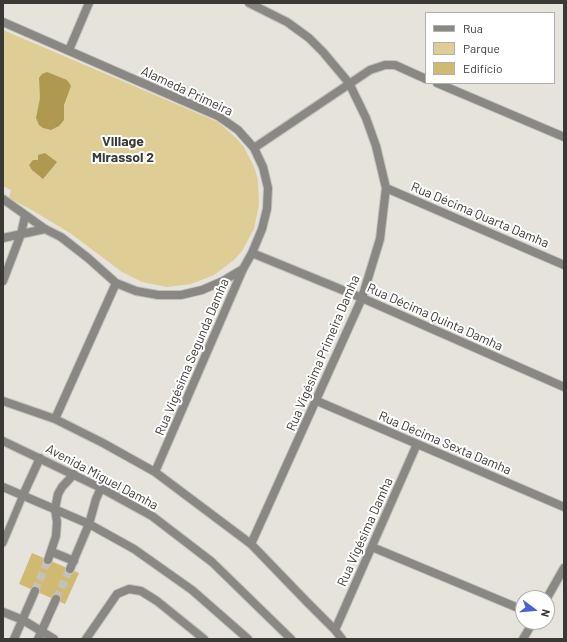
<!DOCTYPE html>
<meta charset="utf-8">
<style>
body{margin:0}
#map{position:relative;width:567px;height:642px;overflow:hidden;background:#e5e3db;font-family:Barlow,sans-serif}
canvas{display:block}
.frame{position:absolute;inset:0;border:4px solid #3a3936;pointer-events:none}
.legend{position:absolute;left:425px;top:12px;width:130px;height:72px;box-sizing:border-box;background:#fff;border:1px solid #b0b0af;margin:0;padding:5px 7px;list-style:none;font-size:12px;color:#3a3936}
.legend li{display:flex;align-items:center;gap:8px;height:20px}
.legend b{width:20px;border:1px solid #b0b0af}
.north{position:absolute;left:515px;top:590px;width:40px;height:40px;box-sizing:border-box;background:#fff;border:1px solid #b0b0af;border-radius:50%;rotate:106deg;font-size:11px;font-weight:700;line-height:16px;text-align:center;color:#3a3936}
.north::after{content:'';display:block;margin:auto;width:14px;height:18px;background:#4f5ed3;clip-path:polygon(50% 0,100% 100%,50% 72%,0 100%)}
</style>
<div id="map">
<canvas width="567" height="642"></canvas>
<div class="frame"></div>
<ul class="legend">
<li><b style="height:5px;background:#898884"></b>Rua</li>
<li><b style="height:11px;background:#decd95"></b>Parque</li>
<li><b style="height:11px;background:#d0ba71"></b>Edifício</li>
</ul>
<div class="north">N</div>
</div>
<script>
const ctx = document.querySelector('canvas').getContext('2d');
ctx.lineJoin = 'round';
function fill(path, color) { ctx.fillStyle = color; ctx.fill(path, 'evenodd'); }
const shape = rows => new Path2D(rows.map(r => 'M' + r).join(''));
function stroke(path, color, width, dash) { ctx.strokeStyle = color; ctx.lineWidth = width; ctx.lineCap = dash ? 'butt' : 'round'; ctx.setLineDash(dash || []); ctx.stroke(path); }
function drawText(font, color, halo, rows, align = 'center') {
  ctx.font = font + ' Barlow,sans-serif'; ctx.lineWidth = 4; ctx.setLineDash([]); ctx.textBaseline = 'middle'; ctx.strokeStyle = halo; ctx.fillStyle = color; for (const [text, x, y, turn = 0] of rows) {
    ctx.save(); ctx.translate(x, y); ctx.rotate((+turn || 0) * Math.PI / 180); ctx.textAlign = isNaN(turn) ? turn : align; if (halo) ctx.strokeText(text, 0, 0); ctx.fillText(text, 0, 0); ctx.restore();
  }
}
fill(shape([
 [3,30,218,122,236,138,244,147,255,169,258,181,259,205,254,229,242,251,234,260,214,275,191,284,167,287,142,282,122,272,70,233,30,209,9,198,11,190,3,186]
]), '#decd95');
fill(shape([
 [47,72,67,80,71,86,64,105,64,120,59,126,51,130,43,128,39,125,36,118,40,98,39,78,42,74],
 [45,153,57,162,43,179,32,170,29,165,33,160,38,160,38,155]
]), '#af9951');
fill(shape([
 [32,553,79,573,65,604,19,584]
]), '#d0ba71');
stroke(shape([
 [35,591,48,560],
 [56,599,70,569]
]), '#c3c1ba', 8, [8, 4]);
const service = shape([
 [3,543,23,495]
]);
const minor = shape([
 [249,3,287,22,309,38,323,52,349,83,366,118,376,146,386,188,380,239,362,298,251,544],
 [3,22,218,116,238,130,254,148,263,167,268,188,267,209,262,229,252,253,243,269,155,472],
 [69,50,89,3],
 [437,83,564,137],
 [254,148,370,70,385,65,395,65,426,79],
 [386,188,564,265],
 [3,199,45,229,61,237,88,258,116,283,136,291,158,295,181,295,202,290,223,281,243,269],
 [3,238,45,229],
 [252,253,362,298,564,387],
 [3,281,21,234,25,216],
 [3,401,55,419,103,443,155,472,251,544,307,602,335,630,342,639],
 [317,401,564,507],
 [55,419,116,283],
 [372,547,523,610],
 [52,552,74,561],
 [48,560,56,536,57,522,55,509],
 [70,569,89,524],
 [547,598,564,568],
 [3,612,23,620,54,639],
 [335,630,417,444],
 [14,639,35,591],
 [38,639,56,599],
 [86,639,117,594,129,589,141,591,157,601,204,639],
 [523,639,533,622]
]);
const tertiary = shape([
 [3,441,101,488,152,516,212,562,291,639],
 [3,487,89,524,134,549,192,590,248,639],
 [23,495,40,458],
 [55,509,58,494,62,487,74,474],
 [89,524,96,499,101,488]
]);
stroke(service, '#c3c1ba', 9);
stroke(minor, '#c3c1ba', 10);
stroke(tertiary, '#c3c1ba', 10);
stroke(service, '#898884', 7);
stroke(minor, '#898884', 8);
stroke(tertiary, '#898884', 8);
drawText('13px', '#3a3936', '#fff', [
 ["Alameda Primeira",187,91,25],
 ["Rua Décima Quarta Damha",480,215,23],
 ["Rua Décima Quinta Damha",435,317,24],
 ["Rua Vigésima Primeira Damha",323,353,-67],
 ["Rua Vigésima Segunda Damha",192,357,-67],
 ["Rua Décima Sexta Damha",445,443,23],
 ["Avenida Miguel Damha",102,477,28],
 ["Rua Vigésima Damha",365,532,-66]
]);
drawText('bold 14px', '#3c3a34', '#fff', [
 ["Village",123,141],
 ["Mirassol 2",123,157]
]);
</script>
